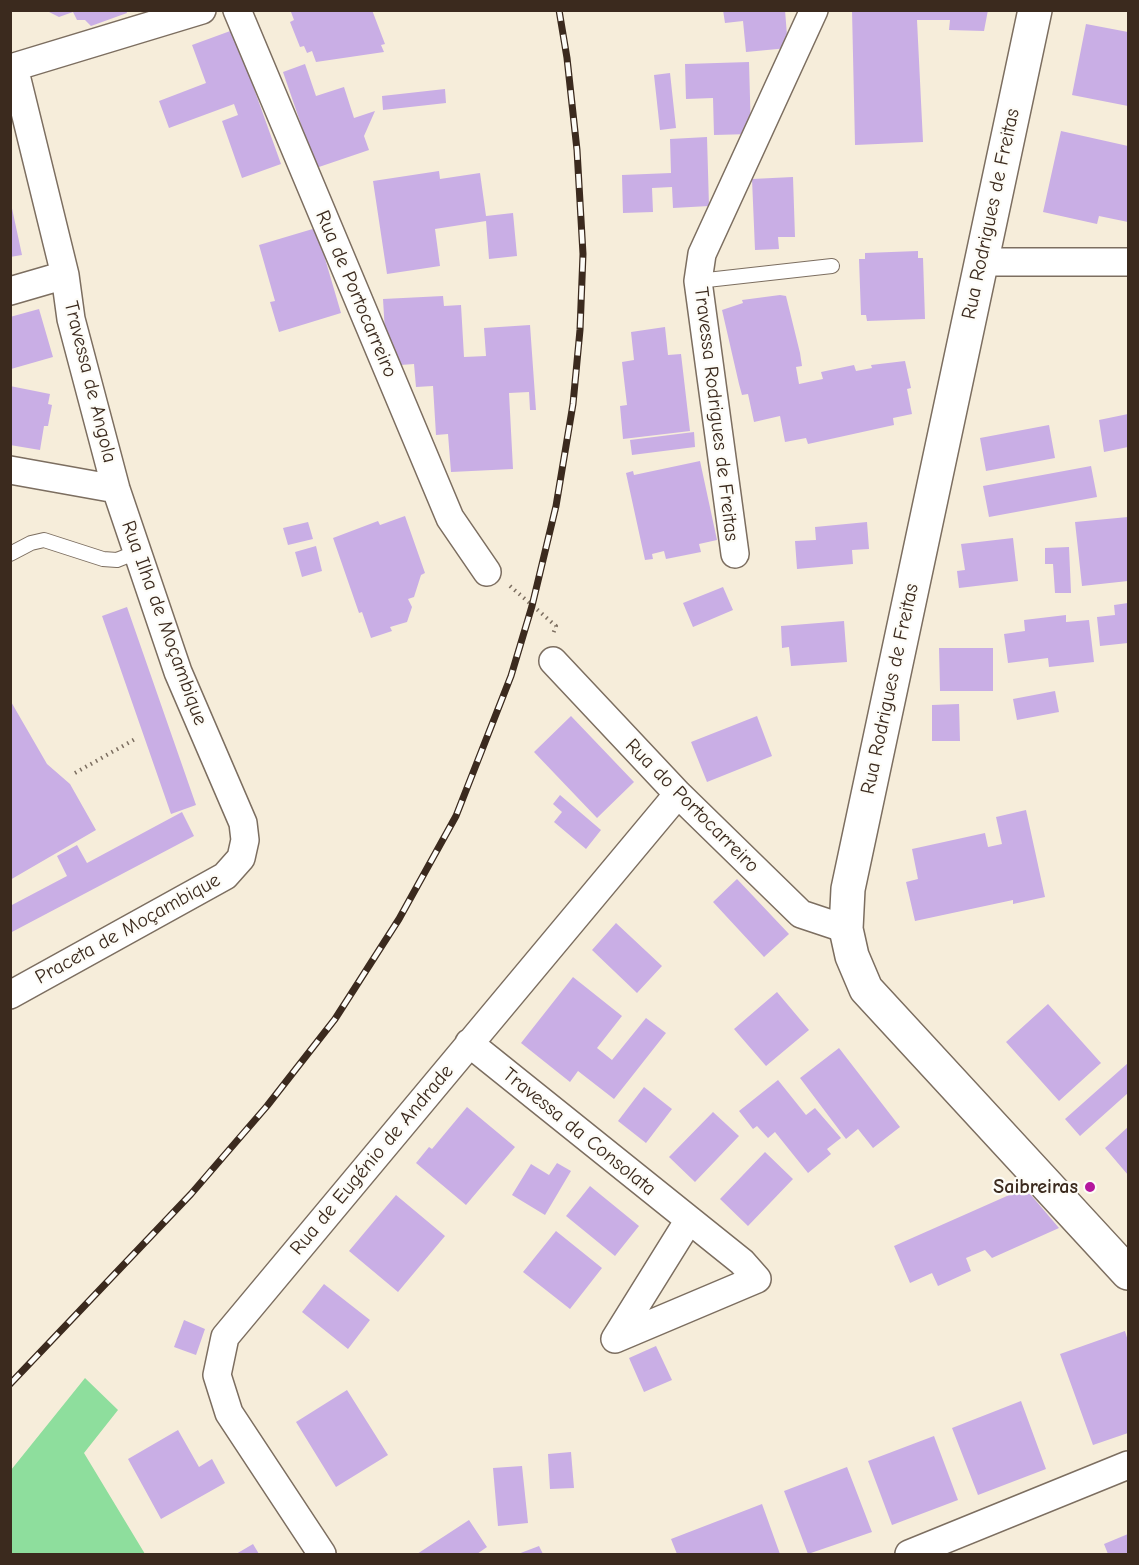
<!DOCTYPE html>
<meta charset="utf-8">
<style>
body{margin:0}
#map{position:relative;width:1139px;height:1565px;overflow:hidden;background:#f6edda;font-family:"Comic Neue",sans-serif}
canvas{display:block}
.frame{position:absolute;inset:0;border:12px solid #3b2a1e;pointer-events:none}
</style>
<div id="map">
<canvas width="1139" height="1565"></canvas>
<div class="frame"></div>
</div>
<script>
const ctx = document.querySelector('canvas').getContext('2d');
ctx.lineJoin = 'round';
function fill(path, color) { ctx.fillStyle = color; ctx.fill(path, 'evenodd'); }
const shape = rows => new Path2D(rows.map(r => 'M' + r).join(''));
function stroke(path, color, width, dash) { ctx.strokeStyle = color; ctx.lineWidth = width; ctx.lineCap = dash ? 'butt' : 'round'; ctx.setLineDash(dash || []); ctx.stroke(path); }
function drawText(font, color, halo, rows, align = 'center') {
  ctx.font = font + ' "Comic Neue",sans-serif'; ctx.lineWidth = 4.5; ctx.setLineDash([]); ctx.textBaseline = 'middle'; ctx.strokeStyle = halo; ctx.fillStyle = color; for (const [text, x, y, turn = 0] of rows) {
    ctx.save(); ctx.translate(x, y); ctx.rotate((+turn || 0) * Math.PI / 180); ctx.textAlign = isNaN(turn) ? turn : align; if (halo) ctx.strokeText(text, 0, 0); ctx.fillText(text, 0, 0); ctx.restore();
  }
}
fill(shape([
 [85,1378,118,1410,84,1453,145,1554,11,1554,11,1470]
]), '#8ede9d');
fill(shape([
 [45,10,126,10,127,13,91,26,85,20,77,20,73,12,59,17],
 [296,10,372,10,385,44,381,45,384,52,316,62,312,51,307,53,304,46,300,47,290,22,294,20,291,12],
 [723,10,785,10,788,48,746,52,743,21,725,23],
 [852,10,988,10,984,31,949,30,950,20,917,20,923,142,855,145],
 [1086,24,1128,32,1128,106,1072,95],
 [233,30,281,164,242,178,222,121,238,115,234,104,169,128,159,101,206,83,192,45],
 [749,62,751,134,714,135,713,98,686,99,685,64],
 [305,64,316,96,344,87,354,118,375,111,364,136,369,150,316,168,283,72],
 [670,73,676,128,660,130,654,75],
 [445,89,446,103,383,110,382,96],
 [1061,131,1128,146,1128,222,1099,216,1097,224,1043,212],
 [707,137,709,206,673,208,672,187,652,188,653,212,623,213,622,175,671,173,670,139],
 [439,171,440,179,480,173,486,216,513,213,517,256,489,259,486,221,435,229,440,266,387,274,373,181],
 [793,177,795,237,778,237,779,249,755,250,752,179],
 [10,199,22,255,10,257],
 [316,228,341,313,279,332,270,302,275,301,259,245],
 [918,251,918,258,923,258,925,319,867,321,866,315,861,315,859,259,865,259,865,253],
 [780,295,786,296,800,353,802,366,796,367,799,384,823,379,821,372,854,365,856,371,872,368,871,365,905,361,911,388,907,389,912,414,893,418,894,425,808,444,806,438,785,442,780,416,754,422,748,394,742,395,739,384,722,310,743,303,742,300],
 [443,296,444,306,461,305,464,357,486,356,484,328,530,325,536,410,530,410,529,392,509,393,513,469,451,472,448,434,436,435,433,386,416,387,414,364,387,366,383,299],
 [39,309,53,357,11,369,10,317],
 [665,327,668,355,681,354,690,431,623,439,620,406,627,405,622,362,634,360,631,332],
 [10,386,50,394,48,404,52,405,48,426,44,426,40,450,10,445],
 [1128,414,1128,447,1104,452,1099,420],
 [1049,425,1055,458,986,471,980,438],
 [694,432,695,447,632,455,630,440],
 [700,461,717,540,699,544,701,552,666,559,664,551,652,554,653,559,645,560,626,473,633,471,634,475],
 [1091,466,1097,497,989,517,983,486],
 [405,516,425,573,421,575,414,597,408,599,412,607,407,622,390,627,392,631,371,638,362,612,359,613,333,538,378,521,380,525],
 [1128,517,1128,581,1082,586,1075,522],
 [308,522,313,539,288,545,283,528],
 [867,522,869,549,852,550,853,564,797,569,795,541,816,540,815,527],
 [1013,538,1018,581,959,588,957,571,965,570,961,544],
 [316,546,322,571,302,577,295,552],
 [1069,547,1071,593,1055,593,1053,564,1045,564,1045,548],
 [723,587,733,610,693,627,683,603],
 [1128,603,1128,643,1100,646,1097,617,1115,615,1114,605],
 [127,607,196,805,171,814,102,616],
 [1066,615,1066,622,1089,620,1094,662,1049,667,1048,658,1008,663,1004,634,1025,631,1024,620],
 [844,621,847,662,791,666,789,647,782,648,781,626],
 [939,648,993,648,993,691,940,691],
 [1055,691,1059,712,1017,720,1013,699],
 [10,700,47,764,70,784,96,830,10,880],
 [959,704,960,741,932,741,932,705],
 [571,716,634,782,597,818,534,752],
 [757,716,772,756,707,782,691,742],
 [560,795,601,830,586,849,554,822,562,812,553,804],
 [1026,810,1045,897,1013,904,1013,900,915,921,906,882,918,879,912,849,985,833,988,847,1002,844,996,817],
 [182,812,194,836,10,933,10,906,67,876,57,856,77,845,87,863],
 [737,879,789,934,764,957,713,902],
 [616,923,662,966,637,993,592,950],
 [573,977,622,1016,597,1048,612,1060,646,1018,666,1033,614,1099,578,1071,570,1082,521,1043],
 [777,992,809,1030,766,1066,734,1029],
 [1048,1004,1101,1063,1059,1101,1006,1042],
 [839,1048,900,1127,873,1148,858,1129,846,1139,800,1078],
 [1128,1063,1128,1093,1080,1136,1065,1119],
 [778,1080,806,1115,815,1108,841,1138,827,1149,831,1154,808,1173,775,1132,768,1138,757,1126,753,1129,739,1111],
 [644,1087,672,1109,646,1143,618,1121],
 [467,1107,515,1147,466,1205,416,1163,429,1147,432,1149],
 [713,1112,739,1136,695,1182,669,1157],
 [1128,1127,1128,1175,1105,1148],
 [765,1152,793,1179,748,1226,720,1199],
 [557,1163,571,1171,545,1215,512,1195,531,1164,549,1175],
 [590,1186,639,1226,615,1256,566,1216],
 [1025,1188,1059,1228,992,1258,985,1250,966,1258,971,1271,938,1286,932,1273,910,1283,894,1246],
 [396,1195,445,1236,398,1292,349,1251],
 [556,1231,602,1268,570,1309,523,1272],
 [324,1284,370,1320,348,1349,302,1312],
 [184,1320,205,1329,196,1355,174,1347],
 [1125,1331,1128,1341,1128,1433,1093,1445,1060,1354],
 [656,1346,672,1380,644,1392,629,1358],
 [347,1390,388,1455,336,1487,296,1422],
 [1021,1401,1046,1469,978,1495,952,1428],
 [178,1430,199,1467,212,1459,225,1483,161,1519,128,1459],
 [934,1436,958,1500,892,1525,868,1461],
 [571,1452,574,1488,550,1489,548,1454],
 [522,1466,528,1523,498,1526,493,1468],
 [847,1467,872,1532,808,1554,784,1491],
 [762,1504,780,1554,677,1554,671,1539],
 [469,1520,487,1547,477,1554,417,1554],
 [1128,1534,1128,1554,1108,1554,1104,1544],
 [253,1544,259,1554,236,1554],
 [539,1546,543,1554,518,1554]
]), '#c9aee5');
const service = shape([
 [698,281,832,266],
 [10,554,31,543,44,540,103,559,117,560,137,552]
]);
const minor = shape([
 [237,10,450,518,487,572],
 [980,262,1128,262],
 [10,291,65,275],
 [10,470,116,489],
 [735,554,698,281,702,254,814,10],
 [553,661,678,794,801,914,846,929],
 [10,995,225,876,241,858,245,840,243,823,178,672,116,489,71,319,65,275,14,67,202,10],
 [469,1043,742,1262,757,1279,615,1339,689,1220],
 [322,1554,229,1413,217,1375,225,1337,678,794],
 [909,1554,1128,1465]
]);
const secondary = shape([
 [1035,10,848,889,846,929,852,956,866,989,1128,1273]
]);
stroke(service, '#7c6e60', 16);
stroke(minor, '#7c6e60', 30);
stroke(secondary, '#7c6e60', 36);
stroke(shape([
 [510,586,556,626,553,634],
 [75,773,137,738]
]), '#7c6e60', 4, [1.5, 4.5]);
stroke(service, '#fff', 14);
stroke(minor, '#fff', 27);
stroke(secondary, '#fff', 33);
const rail = shape([
 [10,1384,191,1194,267,1106,335,1019,399,919,456,816,511,676,532,606,556,506,573,404,580,330,583,254,577,150,567,58,559,10]
]);
stroke(rail, '#3b2a1e', 7);
stroke(rail, '#fdfcf7', 4.5, [14]);
for (const [x, y, r, color] of [
 [1090,1187,6,"#b5179e"]
]) { const dot = new Path2D(); dot.arc(x, y, r, 0, 2 * Math.PI); ctx.fillStyle = color; ctx.fill(dot); stroke(dot, '#fdfcf7', 2); }
drawText('20px', '#3b2a1e', '#fdfcf7', [
 ["Rua Rodrigues de Freitas",991,214,-78],
 ["Rua de Portocarreiro",356,294,67],
 ["Travessa de Angola",90,382,76],
 ["Travessa Rodrigues de Freitas",716,414,83],
 ["Rua Ilha de Moçambique",164,623,70],
 ["Rua Rodrigues de Freitas",890,689,-78],
 ["Rua do Portocarreiro",692,806,45],
 ["Praceta de Moçambique",128,929,-29],
 ["Travessa da Consolata",579,1132,39],
 ["Rua de Eugénio de Andrade",372,1160,-50]
]);
drawText('bold 20px', '#3b2a1e', '#fdfcf7', [
 ["Saibreiras",1078,1187]
], 'right');
</script>
